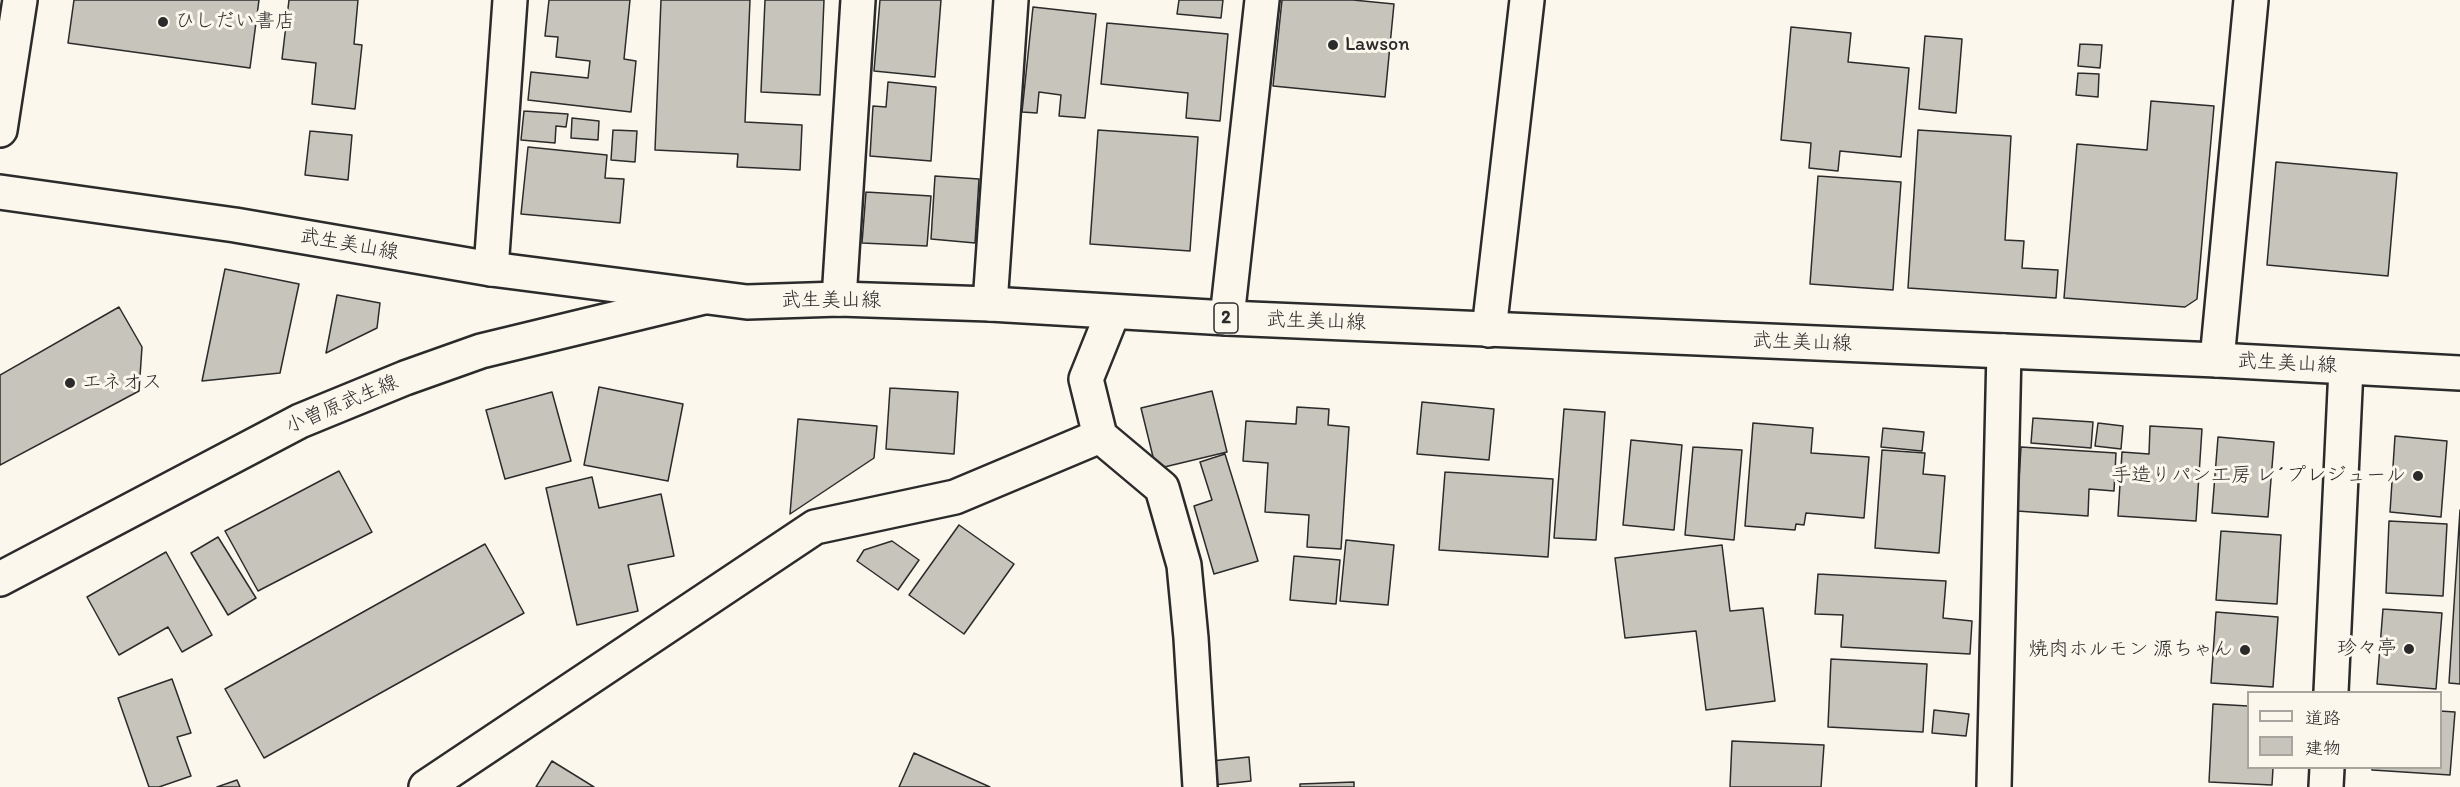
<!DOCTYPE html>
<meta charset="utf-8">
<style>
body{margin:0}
#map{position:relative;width:2460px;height:787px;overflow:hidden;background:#fbf7ec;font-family:Itim,"Klee One",sans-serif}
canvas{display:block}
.legend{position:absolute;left:2247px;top:691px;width:195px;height:78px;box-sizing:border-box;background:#fbf7ec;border:2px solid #a8a59f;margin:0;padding:8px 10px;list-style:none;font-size:18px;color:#2b2b2b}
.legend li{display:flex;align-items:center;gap:12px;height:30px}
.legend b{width:30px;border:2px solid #a8a59f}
</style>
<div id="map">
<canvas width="2460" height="787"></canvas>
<ul class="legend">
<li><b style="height:8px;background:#fbf7ec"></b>道路</li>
<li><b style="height:16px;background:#c7c4bc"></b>建物</li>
</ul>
</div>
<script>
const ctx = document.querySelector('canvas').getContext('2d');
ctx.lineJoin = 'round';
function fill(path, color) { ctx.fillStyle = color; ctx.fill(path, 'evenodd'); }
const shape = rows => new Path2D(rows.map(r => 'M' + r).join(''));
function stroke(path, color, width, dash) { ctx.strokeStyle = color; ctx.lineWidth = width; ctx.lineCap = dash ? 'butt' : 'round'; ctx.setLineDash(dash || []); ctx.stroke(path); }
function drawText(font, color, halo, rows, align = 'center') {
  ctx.font = font + ' Itim,"Klee One",sans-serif'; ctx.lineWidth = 6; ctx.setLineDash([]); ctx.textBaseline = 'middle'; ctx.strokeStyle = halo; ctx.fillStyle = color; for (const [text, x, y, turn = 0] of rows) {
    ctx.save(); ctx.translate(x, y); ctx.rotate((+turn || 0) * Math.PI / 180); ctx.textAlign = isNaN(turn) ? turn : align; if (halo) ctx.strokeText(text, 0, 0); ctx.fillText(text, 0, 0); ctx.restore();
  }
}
const building = shape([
 [74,0,259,0,250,68,68,43,74,0],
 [289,0,358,0,354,44,362,45,355,109,312,104,316,63,282,59,289,0],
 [549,0,630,0,624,59,636,61,631,112,528,100,531,72,588,78,590,61,556,57,558,37,545,36,549,0],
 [661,0,750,0,745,122,802,125,800,170,737,167,738,154,655,150,661,0],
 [765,0,824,0,820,95,761,92,765,0],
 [880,0,941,0,935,77,874,71,880,0],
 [1179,0,1223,0,1221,18,1177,14,1179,0],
 [1282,0,1353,0,1394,4,1385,97,1273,86,1282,0],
 [1033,7,1096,14,1085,118,1059,116,1061,95,1039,92,1037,113,1022,112,1033,7],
 [1107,23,1228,34,1220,121,1186,118,1188,93,1101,84,1107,23],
 [1791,27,1851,33,1848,62,1909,68,1901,157,1840,151,1838,171,1809,168,1811,143,1781,140,1791,27],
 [1925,36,1962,39,1956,113,1919,109,1925,36],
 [2080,44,2102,45,2100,68,2078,66,2080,44],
 [2078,73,2099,74,2098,97,2076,95,2078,73],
 [888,82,936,87,931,161,870,156,873,106,886,107,888,82],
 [2151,101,2214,106,2197,299,2185,307,2064,298,2077,144,2147,150,2151,101],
 [524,111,568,114,566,127,556,126,555,143,521,140,524,111],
 [572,118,599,121,598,140,571,138,572,118],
 [613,130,637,131,635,162,611,160,613,130],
 [1098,130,1198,137,1190,251,1090,244,1098,130],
 [1918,130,2011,136,2005,240,2024,241,2022,268,2058,270,2056,298,1908,288,1918,130],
 [310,131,352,135,348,180,305,175,310,131],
 [528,147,607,155,605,178,624,179,620,223,521,214,528,147],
 [2276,162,2397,173,2388,276,2267,265,2276,162],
 [935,176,979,179,975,243,931,239,935,176],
 [1818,176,1901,182,1893,290,1810,284,1818,176],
 [866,192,931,196,927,246,862,243,866,192],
 [225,269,299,284,280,373,202,381,225,269],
 [337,295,380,303,377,328,326,353,337,295],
 [119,307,142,347,139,391,0,465,0,375,119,307],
 [599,387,683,404,668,481,584,465,599,387],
 [890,388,958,392,954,454,886,449,890,388],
 [1212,391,1227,452,1156,469,1141,408,1212,391],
 [552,392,571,461,505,479,486,410,552,392],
 [1422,402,1494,409,1489,460,1417,454,1422,402],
 [1297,407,1329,409,1328,425,1349,427,1341,549,1307,547,1309,515,1265,512,1268,463,1243,461,1246,421,1296,424,1297,407],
 [1564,409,1605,412,1596,540,1554,538,1564,409],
 [2033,418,2093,422,2091,448,2031,443,2033,418],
 [798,419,877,426,874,458,790,514,798,419],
 [1753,423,1813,428,1811,453,1869,457,1864,518,1806,513,1804,525,1796,524,1795,530,1745,526,1753,423],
 [2098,423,2123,426,2121,449,2095,446,2098,423],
 [2150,426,2202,429,2196,521,2118,516,2122,452,2149,454,2150,426],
 [1883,428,1924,432,1922,451,1881,447,1883,428],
 [2395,436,2447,441,2441,517,2390,512,2395,436],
 [2218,437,2274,442,2268,517,2212,513,2218,437],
 [1631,440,1682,445,1674,530,1623,525,1631,440],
 [1693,447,1742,450,1734,540,1685,535,1693,447],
 [2021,447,2116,453,2114,491,2089,489,2088,516,2017,511,2021,447],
 [1882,450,1925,453,1923,474,1945,476,1939,553,1875,548,1882,450],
 [1225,454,1258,561,1214,574,1194,506,1212,500,1200,462,1225,454],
 [339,471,372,532,258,591,225,531,339,471],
 [1445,472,1553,479,1548,557,1439,550,1445,472],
 [592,477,599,508,661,494,674,556,628,565,638,611,577,625,546,488,592,477],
 [2460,510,2460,684,2449,683,2460,510],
 [2389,521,2447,524,2443,596,2386,593,2389,521],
 [959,525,1014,564,964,634,909,595,959,525],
 [2221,531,2281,535,2277,604,2216,600,2221,531],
 [218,537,256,598,228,615,191,553,218,537],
 [1346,540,1394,545,1388,605,1340,601,1346,540],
 [892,541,919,560,898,590,857,561,864,550,892,541],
 [485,544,524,613,264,758,225,689,485,544],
 [1722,545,1730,611,1763,608,1775,701,1706,710,1696,631,1625,638,1615,558,1722,545],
 [166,552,212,635,182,652,168,627,119,655,87,597,166,552],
 [1294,556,1340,560,1336,604,1290,600,1294,556],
 [1818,574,1946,581,1943,618,1972,621,1970,654,1841,647,1843,615,1815,614,1818,574],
 [2383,609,2442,613,2436,689,2377,684,2383,609],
 [2216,612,2278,617,2273,687,2211,683,2216,612],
 [1831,659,1927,664,1923,732,1828,727,1831,659],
 [172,679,191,733,177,737,191,776,159,787,149,787,118,698,172,679],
 [2213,704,2248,706,2248,768,2273,768,2272,785,2209,782,2213,704],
 [1934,710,1969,714,1966,736,1932,733,1934,710],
 [2440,711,2455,712,2450,775,2372,770,2372,768,2440,768,2440,711],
 [1732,741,1824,745,1821,787,1730,787,1732,741],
 [914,753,990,787,899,787,914,753],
 [1249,757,1251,781,1213,785,1211,761,1249,757],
 [552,761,594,787,536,787,552,761],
 [237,780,240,787,217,787,237,780],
 [1354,782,1354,787,1300,787,1300,784,1354,782]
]);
fill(building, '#c7c4bc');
stroke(building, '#2b2b2b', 1.5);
const minor = shape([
 [0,130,20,0],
 [491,269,510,0],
 [839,299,858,0],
 [990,304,1011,0],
 [1113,312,1086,379,1100,436,1162,488,1184,565,1191,638,1200,787],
 [1227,318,1262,0],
 [2217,360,2251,0],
 [2331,692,2346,368],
 [426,787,815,527,955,497,1100,436],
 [1994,787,2004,351],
 [2326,787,2327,768]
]);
const tertiary = shape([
 [1489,330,1527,0]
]);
const secondary = shape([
 [0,579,300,421,405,378,481,351,704,297]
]);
const primary = shape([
 [0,192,235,225,491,269,747,302,839,299,990,304,1227,318,2217,360,2460,373]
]);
stroke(minor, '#2b2b2b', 38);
stroke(tertiary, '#2b2b2b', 38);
stroke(secondary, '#2b2b2b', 38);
stroke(primary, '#2b2b2b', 38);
stroke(minor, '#fbf7ec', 33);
stroke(tertiary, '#fbf7ec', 33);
stroke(secondary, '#fbf7ec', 33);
stroke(primary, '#fbf7ec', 33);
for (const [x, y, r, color] of [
 [163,22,6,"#2b2b2b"],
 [1333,45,6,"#2b2b2b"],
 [70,383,6,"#2b2b2b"],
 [2418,476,6,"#2b2b2b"],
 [2409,649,6,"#2b2b2b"],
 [2245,650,6,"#2b2b2b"]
]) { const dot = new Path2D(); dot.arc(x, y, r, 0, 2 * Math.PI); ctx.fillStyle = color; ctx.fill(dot); stroke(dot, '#fbf7ec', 2); }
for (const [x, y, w] of [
 [1226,318,24]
]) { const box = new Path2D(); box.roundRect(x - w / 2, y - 15, w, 30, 4.5); ctx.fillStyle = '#fbf7ec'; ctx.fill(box); stroke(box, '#2b2b2b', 1.5); }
drawText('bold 18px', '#2b2b2b', null, [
 ["2",1226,318]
]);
drawText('20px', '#2b2b2b', '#fbf7ec', [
 ["ひしだい書店",175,22],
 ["Lawson",1345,45],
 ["エネオス",82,383],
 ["手造りパン工房 レ´プレジュール",2406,476,"right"],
 ["珍々亭",2397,649,"right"],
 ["焼肉ホルモン 源ちゃん",2233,650,"right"]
], 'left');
drawText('20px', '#2b2b2b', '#fbf7ec', [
 ["武生美山線",349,245,10],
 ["武生美山線",831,301],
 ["武生美山線",1316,322,2],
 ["武生美山線",1802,343,2],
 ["武生美山線",2287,364,3],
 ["小曽原武生線",342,405,-23]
]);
</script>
